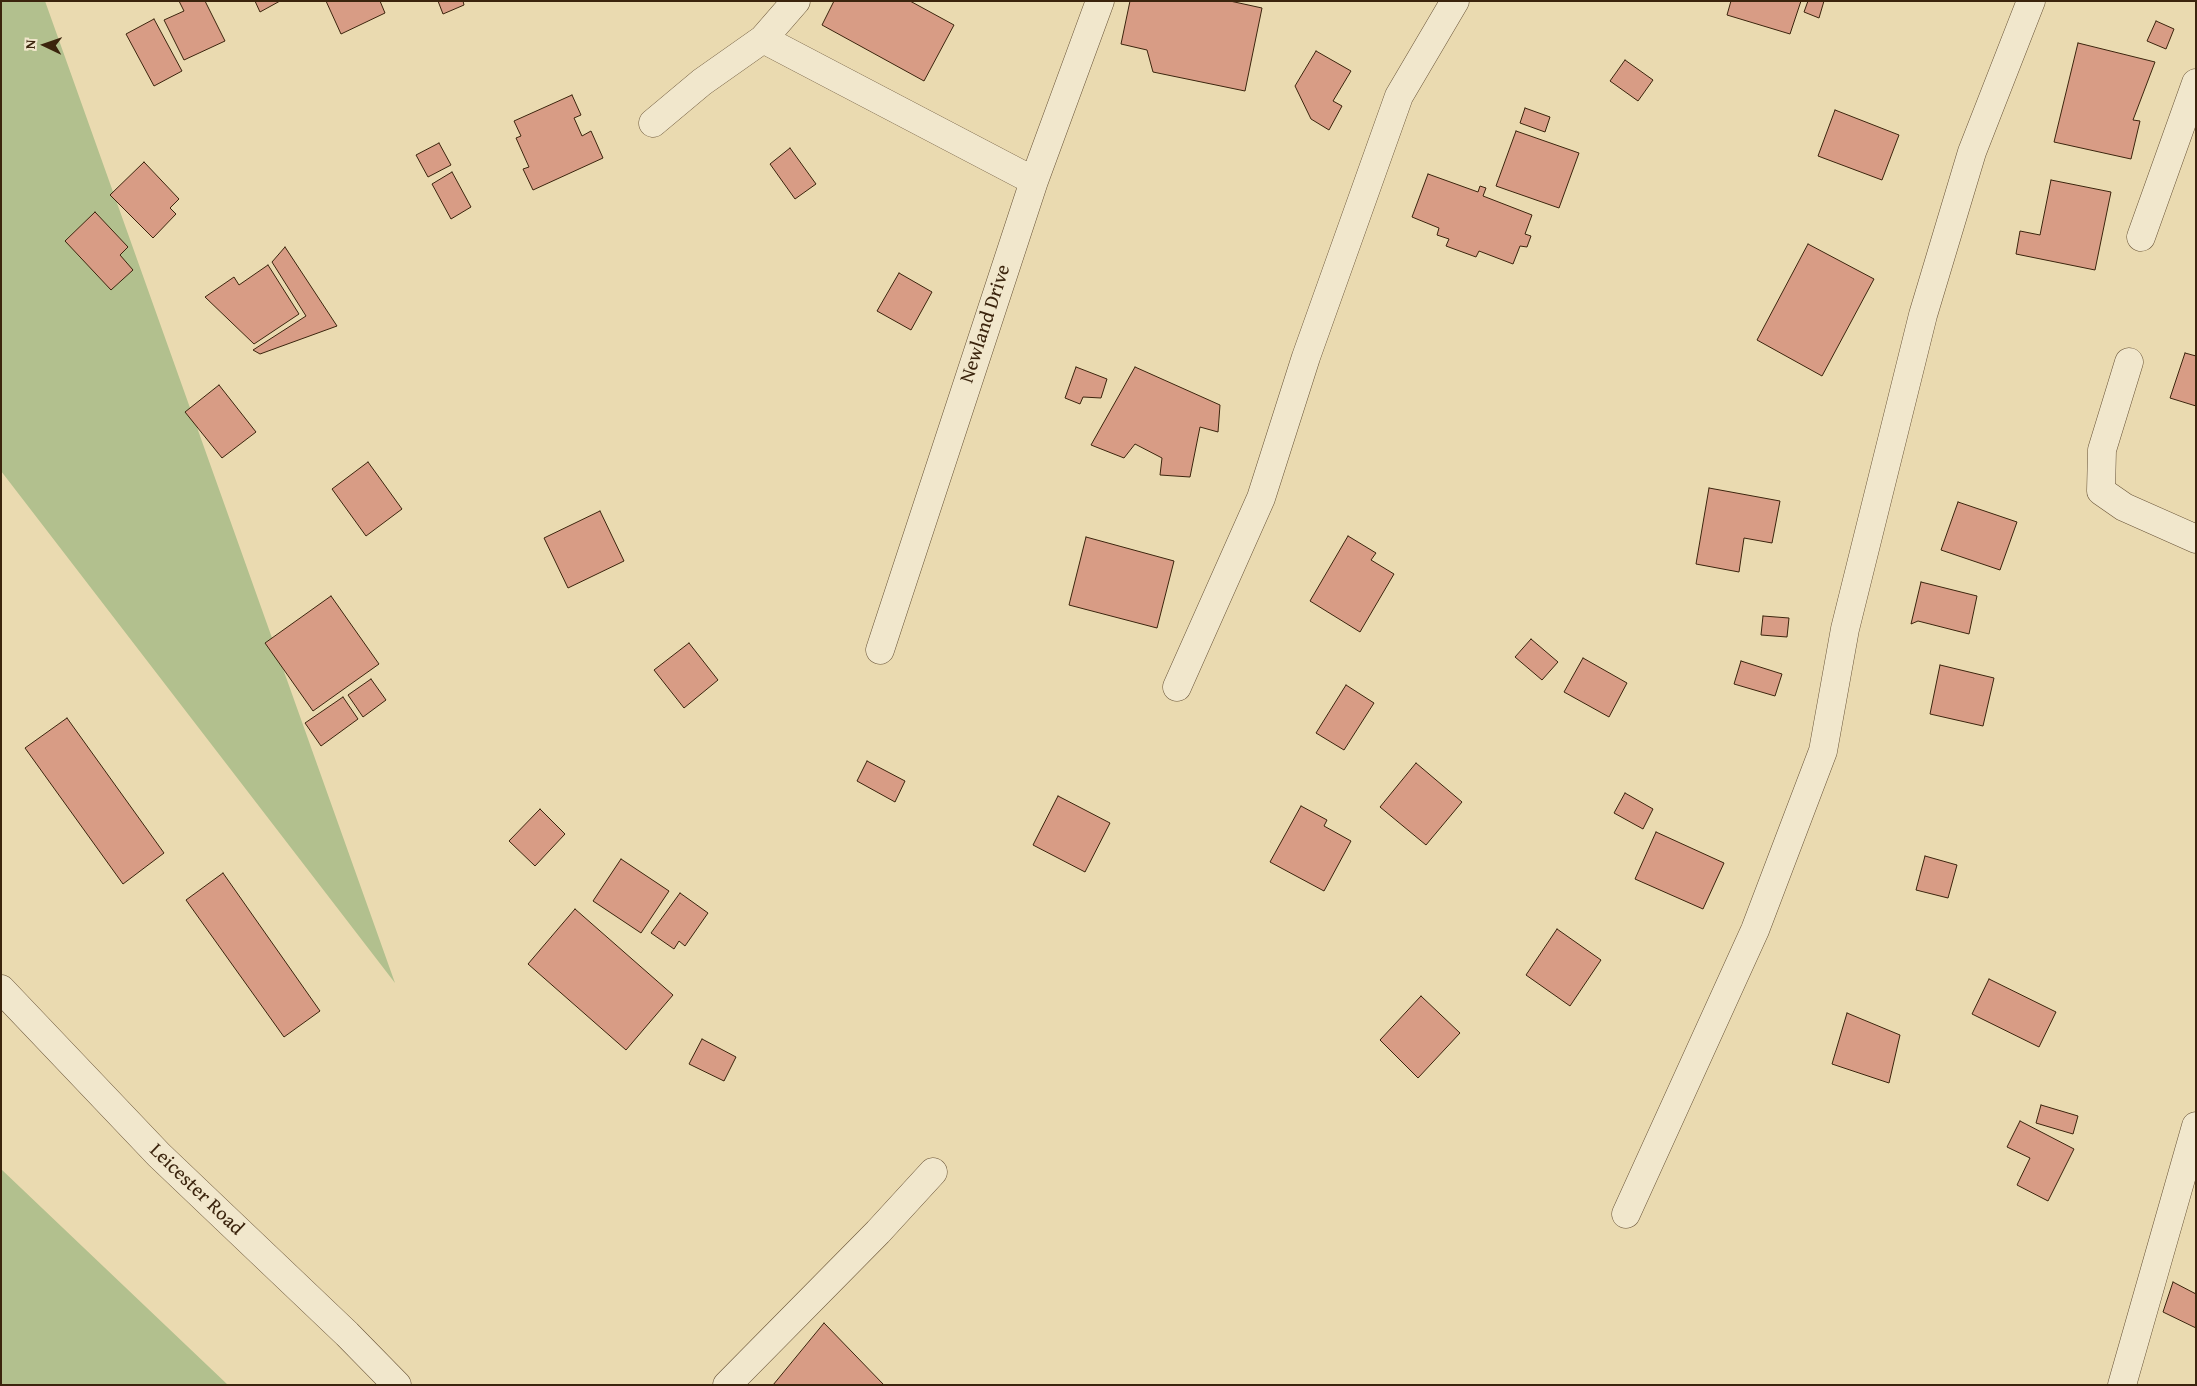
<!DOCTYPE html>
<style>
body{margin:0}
#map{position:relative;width:2197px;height:1386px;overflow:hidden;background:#eadab0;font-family:"Gentium Book Plus",serif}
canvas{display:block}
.frame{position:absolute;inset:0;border:2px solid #3b240d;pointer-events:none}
.north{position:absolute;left:20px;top:20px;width:50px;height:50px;-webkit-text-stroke:4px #f1e7cc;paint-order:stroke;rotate:273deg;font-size:14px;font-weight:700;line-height:20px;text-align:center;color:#3b240d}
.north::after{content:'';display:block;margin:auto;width:18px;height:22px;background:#3b240d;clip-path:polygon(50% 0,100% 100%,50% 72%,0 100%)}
</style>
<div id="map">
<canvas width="2197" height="1386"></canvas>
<div class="frame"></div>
<div class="north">N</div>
</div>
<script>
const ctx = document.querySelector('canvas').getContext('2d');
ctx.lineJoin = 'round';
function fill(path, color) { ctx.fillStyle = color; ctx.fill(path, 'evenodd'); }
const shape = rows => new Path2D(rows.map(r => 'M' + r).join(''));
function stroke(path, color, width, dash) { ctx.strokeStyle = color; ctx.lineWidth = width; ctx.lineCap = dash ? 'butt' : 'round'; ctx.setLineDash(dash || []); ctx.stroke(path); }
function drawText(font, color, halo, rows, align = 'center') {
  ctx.font = font + ' "Gentium Book Plus",serif'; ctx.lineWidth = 4.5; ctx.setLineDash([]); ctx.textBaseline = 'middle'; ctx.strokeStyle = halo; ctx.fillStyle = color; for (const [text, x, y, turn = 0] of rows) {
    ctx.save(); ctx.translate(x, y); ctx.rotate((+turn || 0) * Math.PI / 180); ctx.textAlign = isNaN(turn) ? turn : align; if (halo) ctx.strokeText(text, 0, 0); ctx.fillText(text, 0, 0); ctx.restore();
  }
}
fill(shape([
 [1,1,45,1,395,983,1,471],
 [1,1169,228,1385,1,1385]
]), '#b2c08e');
const building = shape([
 [179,1,205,1,225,41,184,60,164,20,184,11,179,1],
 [255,1,280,1,260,12,255,1],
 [326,1,380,1,385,13,341,34,326,1],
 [438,1,463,1,464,5,443,14,438,1],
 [834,1,910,1,954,25,924,81,822,25,834,1],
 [1130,1,1230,1,1262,8,1245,91,1153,72,1147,50,1121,44,1130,1],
 [1731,1,1801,1,1790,34,1727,15,1731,1],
 [1808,1,1824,1,1819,18,1804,12,1808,1],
 [154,19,182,71,154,86,126,34,154,19],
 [2156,21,2174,29,2166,49,2147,41,2156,21],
 [2078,43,2155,62,2133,120,2140,121,2131,159,2054,142,2078,43],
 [1316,51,1351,71,1333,101,1342,106,1329,130,1311,119,1295,86,1316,51],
 [1625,60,1653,80,1638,101,1610,81,1625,60],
 [572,95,581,115,574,118,582,136,591,131,603,158,533,190,523,169,529,167,516,138,521,136,514,121,572,95],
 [1525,108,1550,117,1545,132,1520,123,1525,108],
 [1835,110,1899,135,1882,180,1818,156,1835,110],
 [1516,131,1579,153,1559,208,1496,186,1516,131],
 [439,143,451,165,428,177,416,155,439,143],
 [790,148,816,184,795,199,770,164,790,148],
 [144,162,179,199,170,208,176,214,153,238,110,195,144,162],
 [452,172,471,207,451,219,432,184,452,172],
 [1428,174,1478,192,1480,186,1486,188,1483,196,1532,215,1525,234,1531,236,1527,247,1520,246,1513,264,1479,251,1476,257,1446,246,1449,239,1437,235,1439,228,1412,217,1428,174],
 [2051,180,2111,192,2095,270,2016,254,2020,231,2040,235,2051,180],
 [95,212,128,247,120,255,133,270,111,290,65,241,95,212],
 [1808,244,1874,279,1822,376,1757,340,1808,244],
 [285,247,337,326,260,354,253,350,306,316,272,262,285,247],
 [268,265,299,314,254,344,205,297,234,277,239,285,268,265],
 [899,273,932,292,911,330,877,311,899,273],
 [2185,353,2196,356,2196,406,2170,398,2185,353],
 [1076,367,1107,379,1101,398,1083,397,1080,404,1065,398,1076,367],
 [1135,367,1220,405,1218,432,1200,427,1190,477,1160,475,1162,458,1135,444,1124,458,1091,445,1135,367],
 [219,385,256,432,222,458,185,412,219,385],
 [368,462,402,509,366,536,332,489,368,462],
 [1709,488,1780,501,1772,543,1744,538,1739,572,1696,564,1709,488],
 [1958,502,2017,522,2000,570,1941,550,1958,502],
 [600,511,624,561,568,588,544,538,600,511],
 [1348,536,1376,553,1371,560,1394,574,1360,632,1310,601,1348,536],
 [1086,537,1174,561,1157,628,1069,605,1086,537],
 [1921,582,1977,596,1969,634,1918,621,1911,624,1921,582],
 [331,596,379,664,313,711,265,643,331,596],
 [1763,616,1789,618,1787,637,1761,635,1763,616],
 [1531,639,1558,662,1542,680,1515,657,1531,639],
 [689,643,718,680,684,708,654,670,689,643],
 [1583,658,1627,683,1609,717,1564,692,1583,658],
 [1741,661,1782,674,1775,696,1734,684,1741,661],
 [1940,665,1994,678,1983,726,1930,714,1940,665],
 [371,679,386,700,363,717,348,695,371,679],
 [1346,685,1374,703,1344,750,1316,733,1346,685],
 [343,697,358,719,321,746,305,723,343,697],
 [67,718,164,853,123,884,25,748,67,718],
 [867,761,905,781,895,802,857,781,867,761],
 [1416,763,1462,802,1426,845,1380,807,1416,763],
 [1625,793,1653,809,1643,829,1614,813,1625,793],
 [1058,796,1110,823,1085,872,1033,845,1058,796],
 [1301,806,1327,820,1324,826,1351,841,1324,891,1270,862,1301,806],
 [540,809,565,834,535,866,509,841,540,809],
 [1656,832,1724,863,1703,909,1635,879,1656,832],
 [1925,856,1957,865,1948,898,1916,890,1925,856],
 [621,859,669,891,641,933,593,901,621,859],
 [223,873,320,1011,284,1037,186,900,223,873],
 [680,893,708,913,685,946,679,941,674,949,651,933,680,893],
 [575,909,673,995,626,1050,528,964,575,909],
 [1557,929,1601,960,1570,1006,1526,975,1557,929],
 [1989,979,2056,1012,2039,1047,1972,1014,1989,979],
 [1421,996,1460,1033,1418,1078,1380,1040,1421,996],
 [1847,1013,1900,1035,1889,1083,1832,1064,1847,1013],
 [702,1039,736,1057,724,1081,689,1064,702,1039],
 [2041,1105,2078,1116,2073,1134,2036,1123,2041,1105],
 [2020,1121,2074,1149,2048,1201,2017,1185,2030,1158,2007,1147,2020,1121],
 [2173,1282,2196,1294,2196,1328,2163,1312,2173,1282],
 [824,1323,884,1385,773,1385,824,1323]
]);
fill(building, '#d89c85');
stroke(building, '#3b240d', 1);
const minor = shape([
 [763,39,796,1],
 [653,123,702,82,763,39,1034,181],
 [2141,237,2196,83],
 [2129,362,2102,450,2101,491,2124,507,2196,539],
 [880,650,1034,181,1100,1],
 [1177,687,1261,498,1306,357,1399,96,1455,1],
 [1,989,159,1155,347,1334,397,1385],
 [1626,1214,1755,930,1823,751,1845,629,1923,315,1972,152,2031,1],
 [727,1385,878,1232,933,1172],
 [2122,1385,2196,1126]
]);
stroke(minor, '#675236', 29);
stroke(minor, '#f1e7cc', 28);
drawText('20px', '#3b240d', '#f1e7cc', [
 ["Newland Drive",986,324,-72],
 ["Leicester Road",196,1190,44]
]);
</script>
